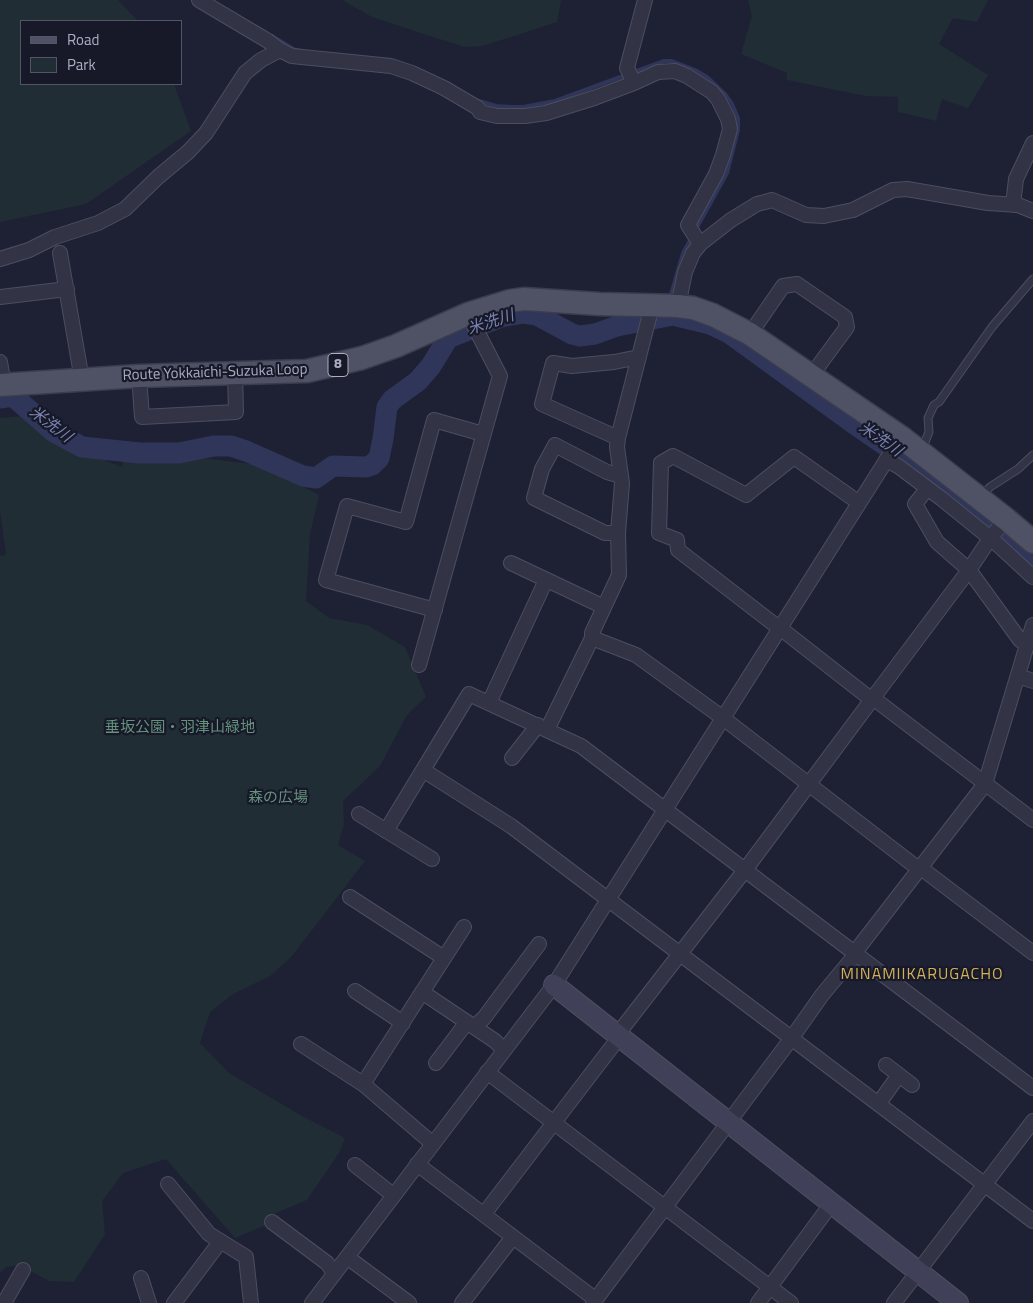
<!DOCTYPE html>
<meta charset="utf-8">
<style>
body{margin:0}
#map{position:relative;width:1033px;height:1303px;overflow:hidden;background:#1e2134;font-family:"Titillium Web",sans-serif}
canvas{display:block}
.legend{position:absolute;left:20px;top:20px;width:162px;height:65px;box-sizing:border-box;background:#171929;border:1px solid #525467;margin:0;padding:6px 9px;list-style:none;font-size:15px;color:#abadc3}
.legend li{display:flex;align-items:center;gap:10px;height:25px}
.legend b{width:25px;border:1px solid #525467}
</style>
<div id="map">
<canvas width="1033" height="1303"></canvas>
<ul class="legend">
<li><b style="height:6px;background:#4f5265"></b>Road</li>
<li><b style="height:14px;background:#202d35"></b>Park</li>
</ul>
</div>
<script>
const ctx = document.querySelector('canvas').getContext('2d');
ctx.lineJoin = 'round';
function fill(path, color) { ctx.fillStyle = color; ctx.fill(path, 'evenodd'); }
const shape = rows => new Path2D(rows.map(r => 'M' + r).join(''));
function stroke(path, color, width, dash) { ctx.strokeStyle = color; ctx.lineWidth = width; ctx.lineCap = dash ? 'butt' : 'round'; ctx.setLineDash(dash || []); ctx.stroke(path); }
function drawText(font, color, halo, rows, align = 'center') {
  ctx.font = font + ' "Titillium Web","Noto Sans JP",sans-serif'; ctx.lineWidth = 4.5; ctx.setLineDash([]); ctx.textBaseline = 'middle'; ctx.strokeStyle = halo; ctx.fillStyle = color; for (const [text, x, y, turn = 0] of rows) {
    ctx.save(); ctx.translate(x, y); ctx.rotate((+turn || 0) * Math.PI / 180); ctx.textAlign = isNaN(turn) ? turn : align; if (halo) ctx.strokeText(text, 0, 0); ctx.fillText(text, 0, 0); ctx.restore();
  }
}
fill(shape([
 [0,0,118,0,138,21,21,21,21,84,174,84,191,131,86,204,0,222],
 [342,0,561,0,557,22,483,46,464,47,372,17],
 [748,0,988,0,977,22,953,18,939,44,988,75,968,108,942,99,936,121,898,112,898,97,866,96,787,80,787,73,741,54,752,16],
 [23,416,81,451,122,467,123,455,211,459,297,470,296,483,319,495,310,534,306,601,329,618,367,625,405,647,426,697,407,715,380,766,343,801,344,824,338,845,365,861,292,956,270,976,233,994,210,1012,200,1043,229,1073,302,1116,345,1138,339,1153,307,1200,276,1213,264,1226,235,1238,166,1159,123,1173,102,1201,105,1234,74,1282,49,1281,20,1265,6,1267,0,1273,0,556,6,555,0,510,0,418]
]), '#202d35');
stroke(shape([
 [272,36,295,50,299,50],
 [479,101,496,106,511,107,523,107,555,101,664,61,672,61,695,70,707,77,725,94,732,104,738,118,738,130,727,173,695,231],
 [670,298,683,253,692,237]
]), '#30355a', 4);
stroke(shape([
 [0,398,13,396,54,432,82,447,140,453,179,453,214,446,231,446,246,451,303,476,316,478,333,466,366,467,372,465,379,458,383,439,387,407,392,400,418,381,431,366,448,338,501,317,523,313,537,315,572,334,580,336,595,334,617,326,673,315,710,324,729,333,853,423,943,485,1033,561]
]), '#30355a', 21);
const lane = shape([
 [922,449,929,432,928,418,934,405,939,402,992,327,1033,279],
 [981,497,990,487,1018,469,1033,455]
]);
const street = shape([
 [199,0,268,41,280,50,292,56,391,66,412,73,444,88,478,108,480,112,497,116,525,116,546,113,594,98,634,83,658,72,675,71,687,76,712,92,718,99,728,119,730,129,723,155,716,174,688,225,700,244],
 [634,83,627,68,645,0],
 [1013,205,1016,179,1033,143],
 [60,253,82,380],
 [0,259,29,250,55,237,98,223,125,209,158,177,188,152,206,133,245,73,261,60,280,50],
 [0,297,67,289],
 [678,306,685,272,693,253,700,244,731,220,757,204,765,202,772,200,806,215,824,216,853,210,893,190,907,189,988,203,1018,205,1033,211],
 [750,334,783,286,797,284,845,317,847,327,811,376],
 [0,362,4,385],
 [139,376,142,417,236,412,235,373],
 [618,438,542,404,553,363,572,366,614,362,639,357],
 [886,460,898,466,942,499,995,542,1033,577],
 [927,489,915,504,937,542,969,570,1020,640,1027,644],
 [618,533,605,533,534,498,542,469,555,445,607,472,621,476],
 [511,563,604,607],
 [435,610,326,580,347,506,406,522,434,420,483,434],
 [779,628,678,550,677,540,659,533,661,463,673,456,746,495,794,457,858,502],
 [780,628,872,700],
 [592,638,636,655,723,718,920,870],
 [419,665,500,376,468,314],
 [1018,676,1033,681],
 [873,698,969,570,991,537,1006,519],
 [489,703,546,580],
 [547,730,592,638,592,633,619,575,618,533,622,483,617,447,618,438,652,306],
 [512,758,538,725],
 [359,814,432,859],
 [386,831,423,770],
 [921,868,1033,953],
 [350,897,444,958],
 [355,991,403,1023],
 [422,992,495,1041,504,1050],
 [474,1027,484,1018,539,944],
 [617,1035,745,870,873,698,1033,820],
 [301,1044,363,1084,433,1144],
 [436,1063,467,1022],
 [886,1065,912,1085],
 [487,1072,791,1303],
 [363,1084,464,927],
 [1033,1088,581,746,469,694,423,770,511,826,1033,1221],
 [879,1103,899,1075],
 [417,1164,595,1299],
 [355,1165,393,1195],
 [168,1184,209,1234,246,1257,251,1303],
 [484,1214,614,1044,621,1038],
 [272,1222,327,1263,334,1273],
 [347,1257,409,1303],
 [141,1278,149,1303],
 [4,1303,23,1270],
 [174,1303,220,1242],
 [312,1303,554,985,901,437],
 [462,1303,513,1237],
 [593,1303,791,1039,822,995,856,954,859,947,985,784,1033,625],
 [758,1303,832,1203],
 [894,1303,1033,1121]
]);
const secondary = shape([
 [554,985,958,1303]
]);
const primary = shape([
 [0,385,139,376,307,371,362,358,396,346,468,314,510,301,524,299,599,304,678,306,693,308,713,315,750,334,901,437,1006,519,1033,542]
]);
stroke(lane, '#4c4e60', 9);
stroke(street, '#4c4e60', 16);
stroke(secondary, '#4c4e60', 22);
stroke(primary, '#3b3d4e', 25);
stroke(lane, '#323445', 7);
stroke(street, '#323445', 14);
stroke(secondary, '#404158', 20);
stroke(primary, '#4f5265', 22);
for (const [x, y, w] of [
 [338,365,20]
]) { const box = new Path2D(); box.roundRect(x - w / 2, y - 11.5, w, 23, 4); ctx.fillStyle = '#171929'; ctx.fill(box); stroke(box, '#abadc3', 1); }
drawText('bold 14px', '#abadc3', null, [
 ["8",338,365]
]);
drawText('15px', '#abadc3', '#171929', [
 ["Route Yokkaichi-Suzuka Loop",215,373,-2]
]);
drawText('15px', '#64927c', '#171929', [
 ["垂坂公園・羽津山緑地",180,728],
 ["森の広場",278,798]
]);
drawText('italic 16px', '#7a82b0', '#171929', [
 ["米洗川",491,323,-18],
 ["米洗川",50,425,37],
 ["米洗川",880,440,35]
]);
ctx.letterSpacing = '1px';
drawText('16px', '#d2b157', '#171929', [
 ["MINAMIIKARUGACHO",922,975]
]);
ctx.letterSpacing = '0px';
</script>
